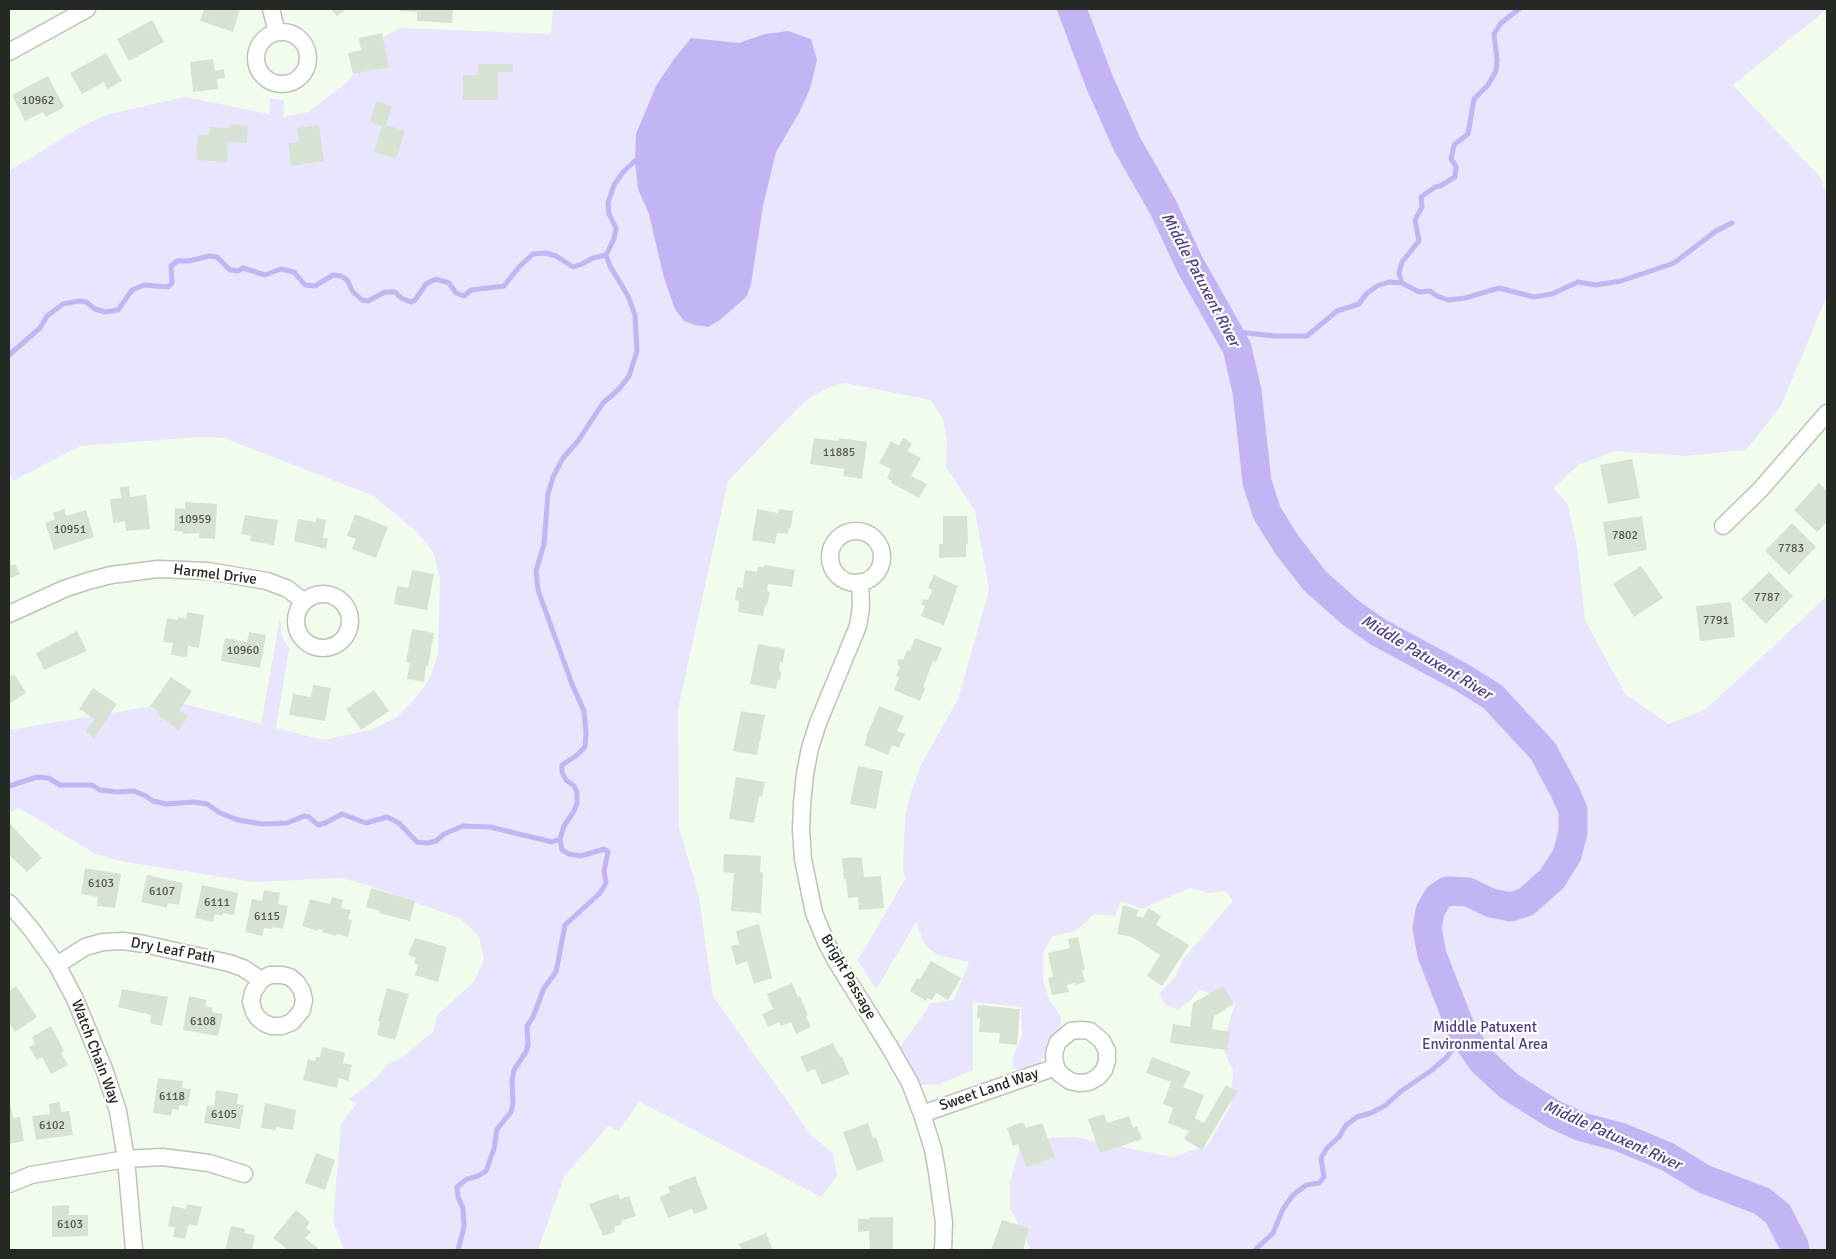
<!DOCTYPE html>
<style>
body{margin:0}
#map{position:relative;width:1836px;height:1259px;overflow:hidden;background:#f2fced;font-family:Signika,sans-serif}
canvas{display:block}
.frame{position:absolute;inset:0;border:10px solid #252923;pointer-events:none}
</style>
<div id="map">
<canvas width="1836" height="1259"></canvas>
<div class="frame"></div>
</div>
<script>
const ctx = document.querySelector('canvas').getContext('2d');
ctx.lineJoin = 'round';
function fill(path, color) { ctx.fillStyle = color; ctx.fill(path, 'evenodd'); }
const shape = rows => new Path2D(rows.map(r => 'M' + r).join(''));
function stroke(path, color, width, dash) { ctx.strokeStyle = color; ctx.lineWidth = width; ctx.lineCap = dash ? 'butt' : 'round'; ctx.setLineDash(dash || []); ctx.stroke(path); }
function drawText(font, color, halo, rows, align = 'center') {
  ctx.font = font + ' Signika,sans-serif'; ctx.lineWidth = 4.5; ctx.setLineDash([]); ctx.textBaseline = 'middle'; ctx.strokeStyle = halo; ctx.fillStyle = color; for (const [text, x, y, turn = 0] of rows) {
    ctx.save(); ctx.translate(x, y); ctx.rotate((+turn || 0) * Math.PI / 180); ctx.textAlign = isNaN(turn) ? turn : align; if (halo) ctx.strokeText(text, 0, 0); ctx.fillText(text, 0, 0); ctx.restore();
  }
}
fill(shape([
 [553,9,1827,9,1733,85,1821,178,1827,198,1827,296,1781,406,1746,450,1685,456,1616,451,1580,464,1553,488,1567,503,1577,546,1585,620,1625,694,1668,724,1705,710,1827,596,1827,1250,1031,1250,1010,1208,1010,1182,1022,1139,1075,1137,1172,1157,1207,1146,1231,1105,1233,1070,1222,1047,1235,1003,1199,990,1190,1001,1178,1009,1165,1005,1159,994,1176,976,1183,959,1233,901,1226,891,1209,893,1190,888,1142,909,1121,901,1115,916,1094,914,1076,931,1053,936,1043,953,1043,980,1049,999,1061,1017,1061,1033,1034,1070,1023,1073,1013,1068,1013,1056,1022,1036,1021,1007,973,1002,973,1070,940,1084,920,1085,896,1053,931,1003,954,1000,969,962,937,955,925,945,916,922,876,990,858,960,905,879,903,869,905,817,911,792,921,765,958,699,989,590,975,511,946,467,947,443,943,419,931,400,845,383,830,387,806,400,728,481,678,709,679,827,699,897,713,996,811,1135,833,1153,837,1176,821,1197,639,1101,619,1131,608,1126,564,1177,538,1250,344,1250,333,1221,341,1124,357,1103,348,1100,377,1077,388,1063,398,1060,433,1032,437,1015,473,983,484,960,479,936,461,919,365,884,340,878,253,882,120,861,96,854,19,808,9,813,9,730,177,702,261,724,280,618,282,636,289,649,276,728,323,740,373,729,397,717,415,699,430,678,438,654,440,578,433,552,417,532,374,496,224,438,200,437,80,446,13,481,9,471,9,171,84,125,109,114,186,97,269,114,270,98,284,101,283,117,308,112,347,82,379,40,400,28,551,34]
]), '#eae5fe');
fill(shape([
 [788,31,811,39,817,60,810,89,799,113,776,152,763,206,751,284,747,296,720,320,708,327,695,325,684,321,675,309,664,278,649,214,638,189,635,161,636,134,656,86,674,59,691,38,739,43,765,34]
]), '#c3b5f3');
stroke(shape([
 [1402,283,1399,273,1402,262,1419,241,1415,220,1422,207,1421,197,1435,187,1440,186,1455,177,1456,166,1451,159,1454,145,1468,134,1474,99,1488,85,1496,71,1497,60,1494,34,1501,23,1519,9],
 [1228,331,1275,336,1307,336,1337,311,1359,304,1366,294,1377,286,1389,282,1402,283,1419,292,1430,291,1437,296,1448,300,1465,298,1499,288,1534,297,1552,294,1578,282,1596,285,1621,281,1674,263,1716,231,1732,223],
 [9,355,40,328,47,316,63,304,79,301,86,302,95,309,105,312,118,310,132,290,144,285,168,287,172,283,171,266,177,261,189,261,209,256,217,257,230,270,238,271,243,268,265,275,281,269,294,272,305,285,315,286,333,275,341,276,347,280,353,292,362,300,368,301,385,292,395,292,401,298,411,302,415,300,426,284,436,279,449,283,456,293,464,296,471,290,504,286,519,267,533,254,546,253,556,256,573,267,582,264,593,258,606,255],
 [9,786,37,777,48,778,60,785,92,785,100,790,117,792,134,791,146,796,153,801,166,804,194,802,207,804,220,813,238,820,262,824,287,823,304,816,309,817,318,825,325,823,342,814,366,823,387,817,399,823,417,842,427,843,436,841,444,834,463,826,490,827,552,842,560,839],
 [458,1250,464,1227,463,1208,458,1197,457,1187,467,1179,478,1176,486,1171,494,1149,497,1129,511,1112,513,1104,512,1080,514,1070,526,1052,528,1045,527,1026,533,1017,544,988,556,972,565,925,600,893,606,883,604,871,608,852,604,849,581,856,569,854,562,850,560,839,564,826,574,811,577,803,577,792,574,786,566,780,562,772,562,765,577,755,585,747,586,733,584,711,572,684,538,590,536,571,544,544,548,494,553,477,563,458,578,441,603,403,619,389,629,376,637,351,635,315,628,296,610,266,606,255,614,239,616,228,609,214,608,203,614,185,624,171,635,161,641,161],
 [1255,1250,1273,1233,1283,1209,1293,1195,1306,1185,1319,1183,1324,1177,1321,1158,1327,1148,1339,1137,1346,1125,1357,1117,1371,1113,1386,1105,1400,1092,1432,1070,1447,1057,1463,1034]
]), '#c3b5f3', 5);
stroke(shape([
 [1072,9,1099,81,1127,144,1163,207,1189,263,1237,348,1247,391,1257,482,1267,513,1287,545,1315,581,1351,613,1378,632,1463,678,1493,697,1543,751,1565,792,1573,810,1573,832,1567,855,1552,879,1526,902,1511,907,1491,903,1468,892,1447,891,1438,897,1430,911,1427,928,1432,955,1463,1034,1483,1062,1509,1086,1555,1115,1582,1127,1620,1137,1668,1157,1704,1179,1762,1201,1778,1214,1794,1245,1795,1250]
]), '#c3b5f3', 29);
fill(shape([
 [204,9,240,9,233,32,200,21],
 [331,9,347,9,337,16],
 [400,9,453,9,452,23,417,21,417,12,400,11],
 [152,20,164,42,129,61,117,39],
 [382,33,389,67,353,74,348,53,361,50,359,38],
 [106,53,122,81,107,89,104,82,82,94,70,73],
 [213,59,215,71,224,69,225,78,217,79,218,89,193,92,190,62],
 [478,64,513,64,513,72,498,72,498,100,463,100,463,75,478,75],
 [48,76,64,107,46,117,43,112,25,121,12,95],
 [376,101,392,106,386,125,405,131,396,159,374,152,382,126,370,122],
 [230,124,248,126,247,143,228,142,227,162,196,160,198,135,209,135,210,127,229,128],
 [319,125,324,161,291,166,288,143,299,142,297,128],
 [814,438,839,441,839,438,867,442,862,479,843,476,844,469,810,464],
 [903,438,912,443,908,451,921,458,911,476,927,484,919,498,891,483,892,481,887,478,891,469,879,463,891,441,899,446],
 [1632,459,1640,498,1608,504,1600,465],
 [1819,483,1827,491,1827,522,1817,532,1794,510],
 [129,486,130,497,146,495,150,529,126,531,125,521,113,523,110,499,121,498,120,487],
 [185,502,217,504,215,539,199,538,199,533,183,534,183,532,174,531,175,508,185,509],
 [64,509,66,516,86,510,94,537,54,550,45,523,55,519,53,513],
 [757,509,778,513,779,509,793,511,791,528,789,528,788,534,777,533,775,544,752,540],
 [355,514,388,527,376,558,352,549,356,539,347,536],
 [245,515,278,520,274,545,250,541,251,536,241,534],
 [943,516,967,516,968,544,966,544,966,557,939,558,939,544,943,544],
 [1642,516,1647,550,1608,556,1603,522],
 [316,518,326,520,323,538,328,538,326,549,294,541,298,519,316,522],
 [1792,523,1816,547,1789,575,1765,551],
 [9,559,12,566,15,564,20,574,9,579],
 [765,565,795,570,792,587,768,584,767,591,770,592,767,606,765,606,763,616,738,612,739,601,735,600,737,587,743,588,745,570,757,572,758,567,764,567],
 [1641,566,1663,598,1634,617,1613,584],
 [412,570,434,574,427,610,394,604,397,586,408,588],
 [1769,572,1793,596,1766,624,1741,599],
 [934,575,958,586,944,625,921,616,925,606,921,604,924,599,928,600,932,590,928,588],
 [1731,602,1735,637,1700,641,1696,606],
 [187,612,204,615,199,648,188,646,187,657,171,655,173,643,163,642,167,618,178,620,178,617,186,619],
 [412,629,434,633,428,666,426,666,424,682,407,679,410,663,406,662],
 [77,631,87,651,44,670,36,653],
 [249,632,266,635,260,668,221,661,225,638,247,642],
 [915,638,942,648,936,662,933,661,923,687,925,688,920,701,894,690,899,677,896,676,900,666,897,665,899,659,903,660,907,650,910,651],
 [758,644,785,649,783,663,780,662,779,671,781,672,780,680,778,680,776,689,750,684],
 [14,674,26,693,9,704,9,677],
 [171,677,192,691,179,710,188,716,179,730,157,714,159,712,150,706],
 [313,685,331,688,325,721,289,715,293,694,311,697],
 [93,688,117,704,94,738,85,732,95,719,79,709],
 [374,690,389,711,361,730,346,709],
 [879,706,904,716,897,731,905,734,899,748,892,745,888,755,864,745,867,738,866,737],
 [741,711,765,715,757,755,733,751],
 [858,766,883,771,876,809,850,804],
 [736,777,765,782,762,797,759,796,754,823,729,819],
 [9,823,42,858,27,872,9,855],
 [724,854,761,856,760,872,763,873,761,913,731,911,734,873,723,872],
 [862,857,864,877,881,876,884,908,859,910,858,897,848,898,846,879,844,879,842,858],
 [85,868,121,874,115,908,97,906,98,897,81,894],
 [147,875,183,883,179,905,168,903,167,908,141,902],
 [202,885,238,893,234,915,223,913,223,916,215,914,213,922,195,918],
 [371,888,415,901,410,921,379,913,380,911,366,907],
 [264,890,280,893,278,904,288,906,283,929,273,927,272,929,264,928,262,936,245,932,252,899,262,901],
 [332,897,343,900,341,908,351,910,348,919,352,920,348,937,337,934,336,936,322,932,323,930,318,929,318,931,302,926,310,899,330,904],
 [1123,905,1139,910,1136,916,1143,918,1148,908,1161,916,1156,925,1189,945,1162,986,1147,976,1160,955,1132,937,1117,934],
 [759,924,772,978,754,984,747,961,736,965,731,946,739,944,736,931],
 [1078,937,1085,970,1082,970,1085,982,1076,985,1075,983,1067,985,1069,992,1052,995,1048,978,1053,977,1048,953,1070,948,1068,939],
 [415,938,447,947,438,982,415,975,418,965,414,963,416,958,408,955],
 [931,961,961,978,948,1000,936,993,932,1000,927,998,926,1001,910,991,917,978,920,979],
 [792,983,798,997,800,996,808,1015,806,1016,811,1027,796,1034,791,1022,781,1026,779,1022,768,1027,762,1014,773,1009,767,994],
 [16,986,37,1017,15,1032,9,1023,9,991],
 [1223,986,1234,1004,1214,1016,1212,1029,1230,1032,1227,1050,1170,1043,1173,1024,1190,1027,1193,1003],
 [387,988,409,994,395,1040,377,1035,380,1021,378,1021],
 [122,989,168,997,162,1026,150,1023,151,1015,118,1007],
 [189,996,207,1000,205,1006,213,1008,212,1012,223,1014,218,1036,183,1030],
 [978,1005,1020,1009,1017,1045,999,1043,1000,1033,979,1032,980,1018,977,1018],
 [51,1026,64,1051,61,1053,68,1065,51,1074,42,1057,37,1060,29,1047,35,1044,32,1037],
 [833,1043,840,1057,842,1056,849,1074,822,1085,815,1069,807,1072,800,1057],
 [322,1047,345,1053,343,1063,352,1065,348,1081,339,1078,337,1088,303,1080,308,1059,315,1061,316,1057,320,1057],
 [1152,1057,1191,1072,1183,1087,1204,1095,1195,1118,1204,1123,1226,1085,1237,1091,1202,1150,1184,1139,1189,1131,1168,1123,1173,1108,1163,1104,1171,1082,1146,1073],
 [158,1078,183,1081,182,1088,191,1089,188,1106,179,1105,179,1110,172,1109,171,1116,153,1113],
 [216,1090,238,1094,237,1104,244,1105,240,1129,204,1123,207,1105,214,1107],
 [60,1102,61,1112,69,1111,73,1135,36,1140,32,1116,50,1114,49,1104],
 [265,1103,296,1110,293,1130,276,1127,276,1130,261,1128],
 [9,1107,11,1107,13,1118,20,1117,24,1141,9,1144],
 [1104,1114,1107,1123,1129,1116,1133,1128,1137,1126,1142,1139,1100,1153,1088,1119],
 [1023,1122,1026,1128,1042,1123,1055,1157,1026,1167,1018,1144,1013,1146,1007,1128],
 [868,1123,873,1138,876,1137,884,1161,857,1171,843,1132],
 [316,1153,335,1160,325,1190,305,1183],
 [695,1176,708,1209,694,1214,692,1209,668,1218,660,1197,670,1192,668,1187],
 [618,1194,620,1199,629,1196,636,1216,621,1221,622,1224,614,1227,615,1232,603,1236,589,1204],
 [187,1204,202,1207,197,1226,189,1224,185,1239,173,1237,175,1228,168,1226,172,1206,186,1209],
 [69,1205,69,1215,88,1215,88,1236,52,1237,52,1206],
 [296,1210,310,1222,306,1228,311,1232,305,1238,320,1250,299,1250,297,1249,295,1250,288,1250,273,1238],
 [869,1217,893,1217,893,1250,870,1250,869,1231,858,1232,858,1219,869,1219],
 [1002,1220,1029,1228,1023,1250,991,1250],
 [231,1226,245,1229,244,1233,255,1235,252,1250,225,1250],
 [766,1233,773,1250,742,1250,739,1244]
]), '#d8e2d3');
const minor = shape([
 [271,9,277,32],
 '256 58a26 26 0 1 1 52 0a26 26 0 1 1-52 0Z',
 [9,52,87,9],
 [1723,526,1760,490,1827,413],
 '830 557a26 26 0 1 1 52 0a26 26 0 1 1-52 0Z',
 [860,582,861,607,858,626,818,723,810,748,805,774,802,804,801,830,803,859,814,913,826,942,836,961,889,1046,910,1083,922,1114,933,1149,937,1172,944,1222,943,1250],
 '296 621a27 27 0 1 1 54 0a27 27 0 1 1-54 0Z',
 [9,614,64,589,88,581,111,575,158,569,208,571,267,581,288,589,304,602],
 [9,903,32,930,57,965,75,999,104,1069,118,1111,126,1159,134,1250],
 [57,965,85,947,103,942,123,941,144,944,229,963,243,968,261,980,253,992,251,1002,254,1012,258,1018,264,1023,272,1026,282,1026,292,1022,302,1010,304,1000,302,991,297,983,290,977,282,975,270,975,261,980],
 [922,1114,1056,1067,1060,1074,1070,1081,1079,1083,1089,1082,1098,1077,1104,1070,1107,1061,1107,1051,1102,1041,1090,1031,1081,1030,1071,1031,1058,1042,1055,1050,1054,1057,1056,1067],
 [9,1184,31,1175,126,1159,162,1157,209,1163,244,1174]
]);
stroke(minor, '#bbc4b6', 19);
stroke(minor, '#fff', 16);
drawText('12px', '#52574f', null, [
 ["10962",38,101],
 ["11885",839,453],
 ["10959",195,520],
 ["10951",70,530],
 ["7802",1625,536],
 ["7783",1791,549],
 ["7787",1767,598],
 ["7791",1716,621],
 ["10960",243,651],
 ["6103",101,884],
 ["6107",162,892],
 ["6111",217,903],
 ["6115",267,917],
 ["6108",203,1022],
 ["6118",172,1097],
 ["6105",224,1115],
 ["6102",52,1126],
 ["6103",70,1225]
]);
drawText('15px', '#252923', '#fff', [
 ["Harmel Drive",215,575,7],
 ["Dry Leaf Path",173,951,11],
 ["Bright Passage",848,977,60],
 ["Watch Chain Way",95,1052,69],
 ["Sweet Land Way",989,1090,-19]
]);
drawText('15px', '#523d85', '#fff', [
 ["Middle Patuxent",1485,1028],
 ["Environmental Area",1485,1045]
]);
drawText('italic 16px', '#533d86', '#fff', [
 ["Middle Patuxent River",1200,280,62],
 ["Middle Patuxent River",1426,658,31],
 ["Middle Patuxent River",1612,1136,24]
]);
</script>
